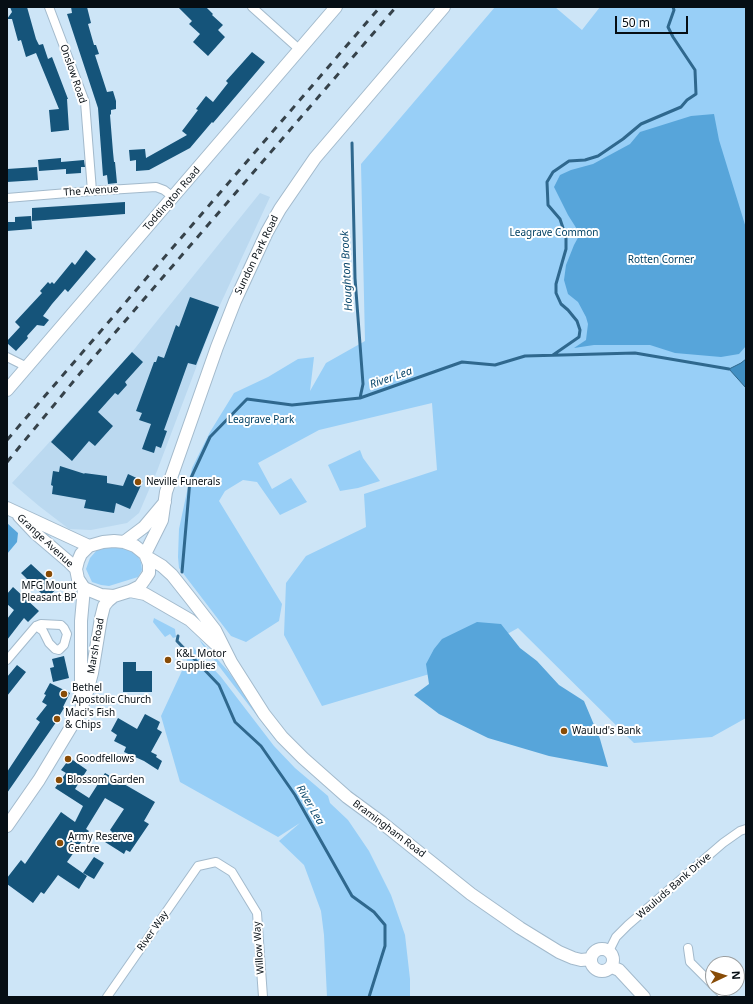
<!DOCTYPE html>
<style>
body{margin:0}
#map{position:relative;width:753px;height:1004px;overflow:hidden;background:#cde5f7;font-family:"Noto Sans",sans-serif}
canvas{display:block}
.frame{position:absolute;inset:0;border:8px solid #060e14;pointer-events:none}
.north{position:absolute;left:705px;top:956px;width:40px;height:40px;box-sizing:border-box;background:#fff;border:1px solid #9b9fa1;border-radius:50%;rotate:86deg;font-size:11px;font-weight:700;line-height:16px;text-align:center;color:#060e14}
.north::after{content:'';display:block;margin:auto;width:14px;height:18px;background:#884c07;clip-path:polygon(50% 0,100% 100%,50% 72%,0 100%)}
.scale{position:absolute;left:615px;top:16px;width:73px;height:18px;box-sizing:border-box;border:2px solid #060e14;border-top:0;padding-left:5px;font-size:12px;line-height:14px;white-space:nowrap;color:#060e14;-webkit-text-stroke:3px #fff;paint-order:stroke}
</style>
<div id="map">
<canvas width="753" height="1004"></canvas>
<div class="frame"></div>
<div class="north">N</div>
<div class="scale">50 m</div>
</div>
<script>
const ctx = document.querySelector('canvas').getContext('2d');
ctx.lineJoin = 'round';
function fill(path, color) { ctx.fillStyle = color; ctx.fill(path, 'evenodd'); }
const shape = rows => new Path2D(rows.map(r => 'M' + r).join(''));
function stroke(path, color, width, dash) { ctx.strokeStyle = color; ctx.lineWidth = width; ctx.lineCap = dash ? 'butt' : 'round'; ctx.setLineDash(dash || []); ctx.stroke(path); }
function drawText(font, color, halo, rows, align = 'center') {
  ctx.font = font + ' "Noto Sans",sans-serif'; ctx.lineWidth = 4; ctx.setLineDash([]); ctx.textBaseline = 'middle'; ctx.strokeStyle = halo; ctx.fillStyle = color; for (const [text, x, y, turn = 0] of rows) {
    ctx.save(); ctx.translate(x, y); ctx.rotate((+turn || 0) * Math.PI / 180); ctx.textAlign = isNaN(turn) ? turn : align; if (halo) ctx.strokeText(text, 0, 0); ctx.fillText(text, 0, 0); ctx.restore();
  }
}
fill(shape([
 [260,193,270,197,219,307,157,471,139,513,127,523,91,530,69,529,39,506,12,483,132,352]
]), '#bbd9f0');
fill(shape([
 [495,7,555,7,582,30,600,7,746,7,746,718,712,737,634,743,518,628,443,670,322,706,284,635,286,583,306,556,366,527,364,494,437,470,432,403,319,430,258,463,272,489,291,478,307,502,280,515,257,482,243,480,225,491,219,501,282,604,279,621,246,642,231,636,179,568,178,557,179,529,192,468,210,432,234,393,268,377,298,359,314,357,310,391,326,363,365,341,361,164],
 [360,450,363,458,380,481,358,488,340,491,328,465],
 [123,546,137,554,141,562,142,570,138,577,109,586,101,585,92,582,86,569,90,558,97,550,109,547],
 [154,618,175,629,176,637,173,638,170,634,165,637,153,622],
 [199,639,228,671,244,693,332,792,300,764,274,738,202,644],
 [193,647,221,677,274,746,295,768,328,796,330,803,348,820,369,851,391,895,405,935,410,979,410,997,327,997,324,935,321,911,304,865,279,841,300,823,278,837,180,782,161,716]
]), '#98cff7');
fill(shape([
 [714,114,719,140,746,228,746,346,739,354,721,357,675,353,650,345,594,345,574,348,586,340,588,324,586,317,578,302,568,294,564,280,566,265,574,245,580,234,568,215,554,187,560,175,571,170,593,164,630,144,640,132,691,116],
 [7,523,18,533,17,542,7,554],
 [477,622,501,624,520,648,537,661,559,685,584,701,600,739,608,767,549,756,488,738,439,714,414,695,429,684,426,664,434,649,442,639]
]), '#57a5da');
const water = shape([
 [746,359,746,388,729,369,741,363,746,359]
]);
fill(water, '#418fc3');
stroke(water, '#2f688e', 1);
stroke(shape([
 [352,143,355,278,363,384,360,398],
 [553,355,579,337,580,330,577,321,568,310,561,304,556,293,556,284,566,249,566,237,560,219,548,205,547,182,553,172,569,161,585,160,598,156,623,139,641,124,681,107,687,100,696,94,695,70,673,37,668,27,674,10,673,7],
 [182,572,190,480,210,437,247,399,292,405,360,398,462,362,495,365,525,356,635,353,729,369],
 [178,636,177,641,219,685,235,722,261,746,295,795,352,896,374,912,385,925,385,946,369,997]
]), '#2f688e', 3);
fill(shape([
 [10,7,27,7,36,39,39,45,43,44,48,59,52,57,68,99,67,99,69,130,51,132,49,110,59,109,36,53,26,57,21,40,18,41,12,19,7,19,12,12],
 [71,7,87,7,91,23,88,24,94,45,96,45,99,54,95,55,107,92,113,91,116,101,116,109,111,110,111,114,110,115,113,152,114,162,115,162,117,183,108,184,107,175,103,176,98,108,67,14,72,13],
 [178,7,206,7,213,14,212,15,223,25,218,30,225,37,208,56,193,42,200,34,189,24,192,21],
 [252,52,265,62,213,123,212,122,190,148,149,170,136,171,136,160,130,161,129,150,145,149,146,158,187,135,182,131,198,110,196,109,206,96,213,102,228,83,226,81],
 [61,158,61,162,84,160,85,167,81,167,81,173,66,174,66,169,39,171,38,160],
 [37,167,38,180,7,182,7,169],
 [125,202,125,214,32,221,32,208],
 [31,216,32,229,7,231,7,222,15,222,15,217],
 [86,250,96,259,68,292,65,289,52,304,43,316,49,320,44,326,37,325,27,336,28,338,16,351,7,343,7,341,20,327,15,322,42,293,40,291,48,282,50,284,52,282,54,284,72,262,75,265],
 [190,297,219,307,196,365,188,363,164,430,167,431,161,448,156,446,154,453,142,449,151,424,139,420,142,413,136,411,154,362,156,362,158,356,164,358,176,325,179,327],
 [132,352,143,362,125,382,127,385,118,395,115,393,98,412,113,426,95,446,89,441,72,461,51,442],
 [60,466,85,474,84,473,107,476,107,483,123,486,128,474,143,481,130,509,116,503,114,513,84,508,86,500,52,494,53,486,51,485,53,471,59,472],
 [31,564,57,588,47,599,21,573],
 [13,587,39,611,28,622,24,618,7,640,7,619,14,610,7,604,7,594],
 [64,656,69,678,53,682,50,668,54,667,52,659],
 [123,662,136,662,136,671,152,671,152,692,123,692],
 [17,665,26,672,7,696,7,677],
 [50,683,70,693,63,707,64,708,58,718,59,718,7,793,7,772,40,722,36,719,47,705,42,702,46,695,44,694],
 [145,714,160,722,157,729,162,732,151,752,157,755,156,757,162,761,158,770,144,761,124,752,126,747,114,741,117,735,111,731,118,718,137,729],
 [70,758,87,770,75,789,89,798,105,773,155,802,144,821,149,824,130,852,126,850,124,854,105,842,112,832,110,830,124,809,105,798,86,829,89,831,67,862,87,876,79,889,58,875,44,894,41,892,33,903,7,884,7,878,21,860,25,864,61,812,75,822,83,806,55,788,66,773,61,770],
 [94,857,104,863,94,879,83,873]
]), '#15547a');
const street = shape([
 [49,7,85,102,92,191],
 [252,7,300,50],
 [7,198,92,191,156,187,164,190,173,197],
 [7,357,27,367],
 [7,660,36,626,41,624,61,625,64,628,67,634,64,645,59,650,55,649,49,643,43,631,36,626],
 [688,948,690,962,713,985],
 [609,951,616,937,628,925,723,843,740,831,746,829],
 [716,988,725,997],
 [107,997,198,866,216,862,232,872,257,913,263,997]
]);
const secondary = shape([
 [7,390,336,7],
 [7,508,89,546],
 [19,516,35,533,69,562,76,569],
 [114,541,124,542,135,546,145,554,149,564,149,573,145,579,140,586,130,591,114,596,101,595,84,588,78,579,76,569,78,561,81,554,89,546,103,542,114,541],
 [124,542,144,527,165,502],
 [145,554,162,520,166,492,217,347,235,301,267,232,280,209,315,158,444,7],
 [147,557,162,566,172,575,191,599,215,630,231,662,264,714,282,737,303,758,347,797,381,822,471,894,520,928,559,952,573,958,581,960,591,959],
 [130,591,145,594,190,620,221,649],
 [80,695,81,683,81,621,84,588],
 [7,826,39,780,80,712,87,692,92,673,101,618,104,606,108,601,114,596],
 '591 960a11 11 0 1 1 22 0a11 11 0 1 1-22 0Z',
 [612,967,619,970,644,997]
]);
stroke(street, '#a3bacc', 10);
stroke(secondary, '#a3bacc', 14);
stroke(street, '#fff', 8);
stroke(secondary, '#fff', 12);
stroke(shape([
 [7,440,380,7],
 [7,462,82,371,396,7]
]), '#36424a', 3, [7, 7]);
for (const [x, y, r, color] of [
 [138,482,4,"#884c07"],
 [49,574,4,"#884c07"],
 [168,660,4,"#884c07"],
 [64,694,4,"#884c07"],
 [57,719,4,"#884c07"],
 [564,731,4,"#884c07"],
 [68,759,4,"#884c07"],
 [59,780,4,"#884c07"],
 [60,843,4,"#884c07"]
]) { const dot = new Path2D(); dot.arc(x, y, r, 0, 2 * Math.PI); ctx.fillStyle = color; ctx.fill(dot); stroke(dot, '#fff', 1.5); }
drawText('10px', '#060e14', '#fff', [
 ["Onslow Road",73,74,71],
 ["The Avenue",91,191,-4],
 ["Toddington Road",172,199,-49],
 ["Sundon Park Road",257,255,-64],
 ["Grange Avenue",45,541,43],
 ["Marsh Road",96,646,-80],
 ["Bramingham Road",389,829,37],
 ["Wauluds Bank Drive",674,886,-41],
 ["River Way",153,931,-55],
 ["Willow Way",259,948,-94]
]);
drawText('10px', '#004063', '#fff', [
 ["Leagrave Common",554,233],
 ["Rotten Corner",661,260],
 ["Leagrave Park",261,420]
]);
drawText('10px', '#060e14', '#fff', [
 ["Neville Funerals",146,482],
 ["MFG Mount",49,586,"center"],
 ["Pleasant BP",49,598,"center"],
 ["K&L Motor",176,654],
 ["Supplies",176,666],
 ["Bethel",72,688],
 ["Apostolic Church",72,700],
 ["Maci's Fish",65,713],
 ["& Chips",65,725],
 ["Waulud's Bank",572,731],
 ["Goodfellows",76,759],
 ["Blossom Garden",67,780],
 ["Army Reserve",68,837],
 ["Centre",68,849]
], 'left');
drawText('italic 11px', '#0c496d', '#fff', [
 ["Houghton Brook",347,271,-93],
 ["River Lea",391,378,-19],
 ["River Lea",310,805,60]
]);
</script>
